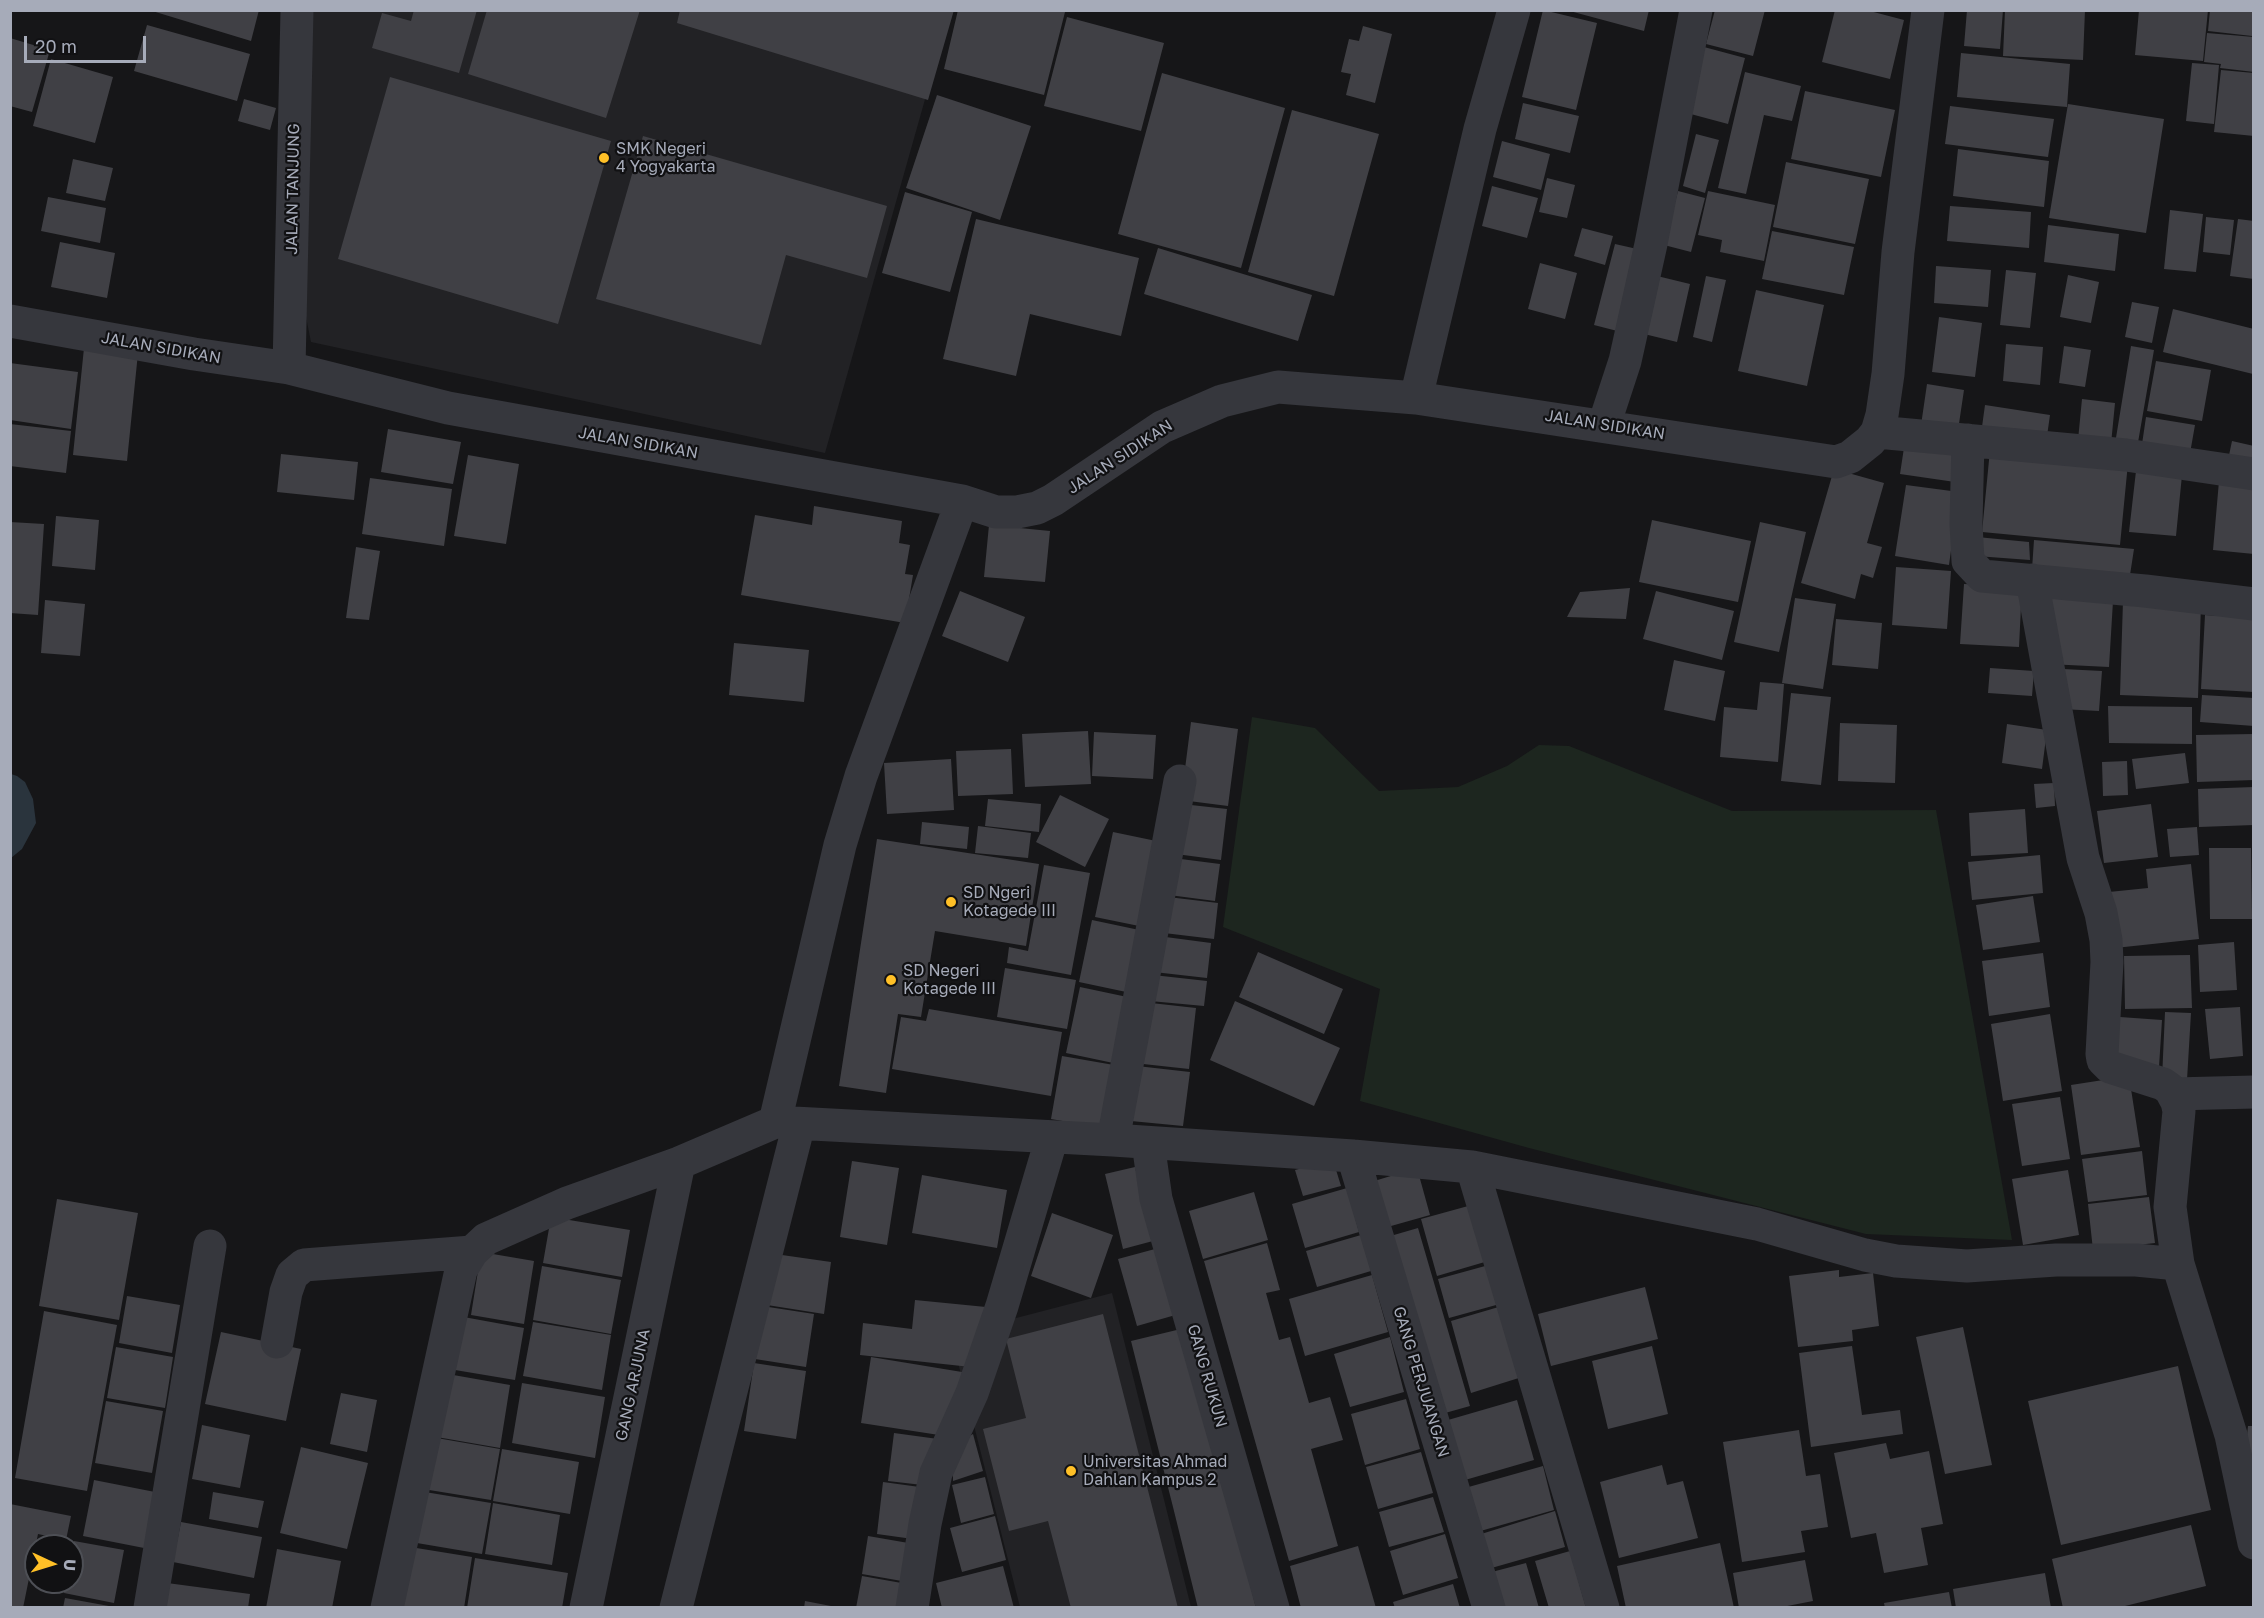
<!DOCTYPE html>
<style>
body{margin:0}
#map{position:relative;width:2264px;height:1618px;overflow:hidden;background:#161618;font-family:"Golos Text",sans-serif}
canvas{display:block}
.frame{position:absolute;inset:0;border:12px solid #a6abb9;pointer-events:none}
.north{position:absolute;left:24px;top:1534px;width:60px;height:60px;box-sizing:border-box;background:#111113;border:2px solid #4d4f55;border-radius:50%;rotate:94deg;font-size:16px;font-weight:700;line-height:24px;text-align:center;color:#a6abb9}
.north::after{content:'';display:block;margin:auto;width:21px;height:27px;background:#ffc027;clip-path:polygon(50% 0,100% 100%,50% 72%,0 100%)}
.scale{position:absolute;left:24px;top:36px;width:122px;height:27px;box-sizing:border-box;border:3px solid #a6abb9;border-top:0;padding-left:8px;font-size:18px;line-height:21px;white-space:nowrap;color:#a6abb9;-webkit-text-stroke:4px #111113;paint-order:stroke}
</style>
<div id="map">
<canvas width="2264" height="1618"></canvas>
<div class="frame"></div>
<div class="north">U</div>
<div class="scale">20 m</div>
</div>
<script>
const ctx = document.querySelector('canvas').getContext('2d');
ctx.lineJoin = 'round';
function fill(path, color) { ctx.fillStyle = color; ctx.fill(path, 'evenodd'); }
const shape = rows => new Path2D(rows.map(r => 'M' + r).join(''));
function stroke(path, color, width, dash) { ctx.strokeStyle = color; ctx.lineWidth = width; ctx.lineCap = dash ? 'butt' : 'round'; ctx.setLineDash(dash || []); ctx.stroke(path); }
function drawText(font, color, halo, rows, align = 'center') {
  ctx.font = font + ' "Golos Text",sans-serif'; ctx.lineWidth = 4.5; ctx.setLineDash([]); ctx.textBaseline = 'middle'; ctx.strokeStyle = halo; ctx.fillStyle = color; for (const [text, x, y, turn = 0] of rows) {
    ctx.save(); ctx.translate(x, y); ctx.rotate((+turn || 0) * Math.PI / 180); ctx.textAlign = isNaN(turn) ? turn : align; if (halo) ctx.strokeText(text, 0, 0); ctx.fillText(text, 0, 0); ctx.restore();
  }
}
fill(shape([
 [299,11,950,11,825,453,311,342,295,262],
 [1112,1293,1191,1607,1020,1607,951,1335]
]), '#222225');
fill(shape([
 [1252,717,1315,728,1379,791,1458,787,1507,766,1539,745,1569,746,1732,811,1936,810,2012,1240,1866,1234,1529,1148,1360,1101,1380,989,1223,927]
]), '#1d261f');
fill(shape([
 [11,774,17,776,25,782,33,799,36,823,22,849,11,858]
]), '#2a343d');
fill(shape([
 [149,10,259,10,251,41],
 [414,10,477,10,459,73,372,48,382,13,411,21],
 [487,10,640,10,606,118,468,74],
 [680,10,954,10,928,100,677,23],
 [958,10,1059,10,1065,12,1044,95,944,69],
 [1543,10,1597,23,1576,110,1522,97],
 [1566,10,1649,10,1644,31],
 [1715,10,1765,10,1753,56,1706,44],
 [1835,10,1866,10,1904,20,1890,79,1822,62],
 [1967,10,2003,10,2000,49,1964,46],
 [2005,10,2085,10,2083,60,2003,56],
 [2139,10,2208,10,2203,61,2135,55],
 [2210,10,2254,10,2252,36,2208,31],
 [1067,17,1164,43,1141,131,1044,106],
 [147,25,250,54,237,101,134,71],
 [1363,26,1392,34,1375,103,1346,95,1351,74,1341,72,1349,39,1359,41],
 [2207,33,2254,37,2254,72,2220,68,2221,64,2204,62],
 [10,38,50,50,32,112,10,106],
 [1704,47,1745,58,1728,124,1687,113],
 [1961,53,2070,64,2067,107,1957,97],
 [51,59,113,77,95,143,33,126],
 [2192,63,2219,65,2214,124,2186,121],
 [2221,70,2254,73,2254,136,2214,132],
 [1745,72,1801,86,1792,121,1764,115,1746,194,1718,188],
 [1162,73,1285,108,1241,268,1118,234],
 [390,77,611,141,558,324,338,259],
 [1805,91,1895,110,1881,177,1791,159],
 [937,95,1031,126,1000,220,906,188],
 [244,99,276,108,270,130,238,121],
 [1523,103,1579,116,1570,153,1515,139],
 [2068,104,2164,119,2146,233,2049,218],
 [1950,106,2054,119,2048,157,1945,144],
 [1292,110,1379,134,1334,296,1248,272],
 [1696,134,1719,140,1705,193,1683,186],
 [643,136,887,206,867,278,786,255,761,345,596,299],
 [1502,141,1550,154,1541,190,1493,177],
 [1958,149,2049,161,2044,207,1953,196],
 [73,159,113,168,105,201,66,193],
 [1786,162,1869,179,1855,244,1773,227],
 [1547,178,1575,185,1567,218,1539,212],
 [1492,186,1538,198,1527,238,1482,226],
 [1678,191,1705,198,1691,252,1664,245],
 [1708,191,1775,205,1764,261,1720,252,1722,240,1698,235],
 [905,192,972,212,950,292,882,273],
 [48,197,106,208,100,243,41,231],
 [1950,206,2031,212,2029,248,1947,241],
 [2170,210,2203,214,2196,272,2164,269],
 [2206,217,2234,220,2230,255,2203,252],
 [976,219,1139,258,1121,336,1030,314,1016,376,943,359],
 [2238,219,2254,221,2254,279,2230,276],
 [2048,225,2119,234,2115,271,2044,262],
 [1582,228,1613,236,1605,265,1574,256],
 [1772,231,1854,247,1844,295,1762,279],
 [60,242,115,253,107,298,51,287],
 [1615,244,1646,251,1625,333,1594,325],
 [1158,248,1312,295,1298,341,1144,294],
 [1540,263,1577,273,1565,319,1528,309],
 [1936,266,1991,270,1988,307,1934,303],
 [2006,270,2036,273,2030,328,2000,325],
 [1653,275,1690,284,1677,342,1640,333],
 [2068,275,2099,282,2091,323,2060,317],
 [1706,276,1726,280,1712,342,1693,337],
 [1756,290,1824,305,1807,386,1738,371],
 [2132,302,2159,307,2152,343,2125,337],
 [2173,309,2254,329,2253,374,2163,352],
 [1939,317,1982,323,1975,377,1932,372],
 [2006,344,2043,347,2040,385,2003,381],
 [2064,346,2091,350,2085,387,2059,383],
 [2131,346,2154,350,2136,454,2114,450],
 [84,348,138,353,127,461,73,455],
 [2156,361,2211,370,2202,421,2147,411],
 [10,363,78,372,71,429,10,420],
 [1927,384,1964,390,1957,437,1920,432],
 [2082,399,2115,403,2111,444,2078,440],
 [1985,405,2050,415,2046,443,1981,434],
 [2146,417,2195,425,2189,459,2141,451],
 [10,424,71,431,66,473,10,466],
 [388,429,461,442,453,484,381,472],
 [1905,441,1960,449,1955,482,1900,474],
 [2232,441,2254,446,2254,465,2228,460],
 [1990,450,2128,463,2120,545,1982,532],
 [281,454,358,462,354,500,277,492],
 [468,455,519,464,506,544,454,536],
 [1834,469,1884,483,1867,543,1882,547,1873,578,1861,574,1855,599,1801,583],
 [2136,471,2182,475,2176,536,2129,532],
 [370,478,452,489,444,546,362,534],
 [2219,481,2254,484,2254,554,2213,550],
 [1906,485,1959,492,1949,565,1895,556],
 [814,506,902,521,899,543,910,545,905,574,913,575,905,623,741,595,755,515,812,525],
 [56,516,99,520,95,570,52,566],
 [1652,520,1751,541,1738,602,1639,582],
 [10,522,44,524,38,615,10,613],
 [1760,522,1806,532,1779,652,1734,642],
 [989,525,1050,531,1045,582,984,577],
 [1977,537,2029,542,2030,560,1976,556],
 [2034,540,2134,549,2130,575,2032,569],
 [356,547,380,551,369,620,346,618],
 [1896,567,1951,571,1947,629,1892,625],
 [1964,584,2022,586,2019,647,1960,644],
 [1630,588,1626,619,1567,617,1580,592],
 [960,591,1025,617,1008,662,942,636],
 [1656,591,1734,611,1722,660,1643,639],
 [2052,597,2113,601,2109,667,2048,664],
 [1795,598,1836,604,1823,689,1782,683],
 [45,600,85,604,80,656,41,653],
 [2123,601,2201,604,2198,698,2120,695],
 [2205,615,2254,618,2254,692,2201,689],
 [1836,619,1882,623,1878,669,1832,665],
 [734,643,809,650,804,702,729,695],
 [1674,660,1725,671,1715,721,1664,710],
 [1990,668,2034,671,2032,696,1988,693],
 [2063,669,2102,671,2099,711,2061,709],
 [1760,682,1784,684,1778,762,1720,757,1724,707,1757,710],
 [1791,693,1831,697,1821,785,1781,781],
 [2202,695,2254,698,2254,726,2200,722],
 [2108,706,2192,707,2192,744,2109,743],
 [1191,722,1238,729,1228,806,1181,800],
 [1840,723,1897,725,1895,783,1838,781],
 [2007,724,2047,730,2042,769,2002,763],
 [1088,731,1091,784,1025,787,1022,734],
 [1094,732,1156,735,1153,779,1092,776],
 [2254,734,2254,780,2197,782,2196,735],
 [1011,749,1013,794,958,796,956,751],
 [2185,753,2189,783,2136,789,2132,759],
 [951,759,954,810,887,814,884,763],
 [2127,761,2128,795,2103,796,2102,762],
 [2054,783,2055,806,2036,808,2034,784],
 [2254,787,2254,825,2199,827,2198,789],
 [1060,795,1109,819,1085,867,1036,842],
 [988,799,1041,804,1039,832,985,826],
 [1182,804,1227,809,1221,860,1176,854],
 [2151,804,2158,857,2104,863,2097,811],
 [2025,809,2028,853,1971,856,1969,813],
 [922,822,969,827,967,849,920,844],
 [978,826,1031,833,1028,858,975,853],
 [2197,827,2199,855,2170,857,2167,829],
 [1113,832,1161,842,1144,927,1095,917],
 [877,839,1039,864,1026,946,935,931,921,1017,898,1014,886,1093,839,1086],
 [2209,848,2251,848,2252,919,2210,919],
 [2040,855,2043,893,1972,900,1968,862],
 [1173,858,1220,864,1215,901,1169,895],
 [2191,864,2199,939,2115,948,2109,892,2148,888,2146,869],
 [1044,865,1090,873,1071,975,1007,963,1009,947,1028,951],
 [2033,896,2040,942,1983,950,1976,905],
 [1168,897,1218,903,1214,939,1164,933],
 [1092,920,1144,931,1131,993,1079,982],
 [1158,936,1211,943,1207,978,1154,972],
 [2234,942,2237,990,2200,992,2198,945],
 [1258,952,1343,989,1324,1034,1239,997],
 [2043,953,2050,1007,1989,1016,1982,961],
 [2190,955,2192,1008,2125,1009,2124,956],
 [1005,968,1076,980,1067,1029,997,1017],
 [1153,975,1207,981,1204,1006,1150,1001],
 [1080,987,1132,998,1118,1064,1066,1053],
 [1235,1001,1340,1048,1314,1106,1210,1060],
 [1142,1002,1196,1008,1189,1069,1134,1063],
 [2240,1007,2243,1056,2210,1059,2205,1009],
 [929,1009,1062,1032,1051,1096,892,1069,901,1017,926,1021],
 [2165,1012,2191,1013,2187,1080,2162,1079],
 [2050,1014,2062,1091,2003,1101,1991,1024],
 [2120,1017,2162,1020,2159,1067,2116,1064],
 [1062,1056,1114,1065,1103,1128,1051,1119],
 [1137,1066,1190,1072,1183,1126,1131,1121],
 [2129,1076,2140,1147,2081,1155,2071,1085],
 [2060,1097,2070,1159,2022,1166,2012,1104],
 [2142,1151,2147,1195,2088,1202,2082,1159],
 [1333,1160,1341,1186,1303,1196,1295,1170],
 [852,1161,899,1168,887,1245,840,1237],
 [1135,1167,1153,1241,1123,1249,1105,1174],
 [1417,1168,1430,1215,1384,1228,1371,1182],
 [2068,1170,2079,1235,2023,1245,2012,1179],
 [922,1175,1007,1190,997,1248,912,1233],
 [1347,1188,1359,1232,1305,1248,1292,1204],
 [1254,1192,1268,1240,1203,1259,1189,1211],
 [2149,1197,2155,1243,2093,1250,2088,1204],
 [57,1199,138,1213,119,1320,39,1306],
 [1479,1203,1495,1259,1437,1276,1421,1219],
 [1052,1213,1113,1235,1091,1298,1031,1276],
 [551,1217,630,1230,622,1277,543,1263],
 [1418,1228,1470,1406,1438,1415,1387,1237],
 [1361,1235,1371,1271,1317,1287,1306,1251],
 [1267,1243,1280,1290,1266,1293,1279,1340,1290,1337,1309,1403,1330,1397,1343,1440,1311,1449,1338,1546,1289,1561,1204,1261],
 [1166,1246,1186,1312,1137,1326,1118,1259],
 [481,1252,534,1261,524,1324,471,1315],
 [775,1254,831,1262,824,1314,767,1305],
 [1496,1263,1507,1302,1449,1318,1438,1279],
 [542,1266,621,1280,611,1334,533,1320],
 [1839,1270,1839,1277,1873,1273,1879,1326,1852,1330,1853,1341,1798,1347,1789,1276],
 [1372,1275,1388,1332,1305,1356,1289,1299],
 [1645,1287,1658,1339,1551,1366,1538,1314],
 [127,1296,180,1305,172,1353,119,1343],
 [915,1300,986,1307,980,1368,860,1355,863,1323,912,1329],
 [762,1306,814,1314,806,1367,755,1359],
 [1502,1306,1522,1377,1471,1393,1451,1321],
 [44,1311,117,1325,87,1491,15,1478],
 [1103,1314,1178,1608,1071,1608,1048,1521,1009,1531,983,1429,1026,1418,1006,1339],
 [458,1316,524,1328,515,1380,449,1369],
 [533,1322,611,1335,602,1390,523,1376],
 [1963,1327,1992,1465,1945,1474,1916,1337],
 [1185,1328,1256,1608,1198,1608,1173,1507,1131,1341],
 [221,1332,301,1349,286,1421,205,1404],
 [1390,1337,1404,1392,1350,1407,1334,1354],
 [1652,1346,1668,1414,1608,1429,1592,1361],
 [1852,1346,1862,1415,1900,1410,1903,1434,1811,1447,1799,1353],
 [116,1347,173,1357,165,1408,107,1398],
 [871,1357,962,1372,952,1437,861,1423],
 [754,1363,806,1371,796,1439,744,1431],
 [2178,1366,2211,1510,2061,1545,2028,1401],
 [442,1373,510,1385,500,1448,431,1436],
 [522,1383,605,1397,595,1458,512,1443],
 [341,1393,377,1400,367,1452,330,1444],
 [1406,1399,1420,1449,1365,1465,1351,1414],
 [1517,1400,1534,1460,1465,1480,1448,1420],
 [106,1401,163,1411,152,1473,95,1463],
 [202,1425,250,1435,240,1488,192,1479],
 [2248,1426,2254,1426,2254,1473,2243,1472],
 [1799,1430,1806,1476,1820,1474,1828,1527,1801,1531,1805,1552,1742,1562,1723,1442],
 [894,1433,938,1439,931,1486,888,1481],
 [973,1434,983,1471,953,1481,953,1446],
 [431,1437,500,1449,491,1500,423,1489],
 [1886,1443,1890,1459,1929,1451,1943,1524,1921,1528,1928,1565,1884,1573,1876,1533,1851,1538,1834,1453],
 [301,1447,368,1463,347,1549,280,1533],
 [502,1449,579,1462,570,1514,493,1501],
 [1421,1452,1433,1493,1378,1509,1366,1467],
 [1662,1465,1667,1485,1683,1481,1698,1538,1619,1558,1600,1482],
 [1543,1466,1554,1510,1477,1532,1465,1488],
 [985,1477,994,1514,961,1523,952,1485],
 [94,1480,155,1492,144,1548,83,1536],
 [883,1482,927,1488,920,1540,877,1534],
 [413,1490,491,1503,482,1554,405,1541],
 [213,1492,264,1501,258,1528,209,1519],
 [1433,1497,1444,1532,1389,1547,1379,1512],
 [493,1503,560,1515,552,1565,485,1554],
 [10,1504,71,1516,66,1540,38,1534,23,1608,10,1608],
 [1555,1511,1565,1547,1488,1569,1478,1535],
 [995,1516,1006,1560,962,1572,950,1528],
 [181,1522,262,1537,254,1578,173,1562],
 [2191,1525,2206,1586,2117,1608,2063,1608,2052,1559],
 [1445,1534,1458,1578,1403,1595,1390,1551],
 [868,1536,920,1545,913,1583,862,1574],
 [74,1541,124,1550,114,1603,64,1593,66,1582,72,1582],
 [1720,1543,1734,1608,1626,1608,1617,1566],
 [404,1546,472,1557,464,1608,394,1608],
 [1358,1546,1376,1608,1301,1608,1290,1566],
 [277,1549,341,1561,332,1608,266,1608],
 [1570,1551,1586,1608,1549,1608,1535,1561],
 [475,1558,568,1573,562,1608,467,1608],
 [1805,1560,1813,1601,1777,1608,1739,1608,1733,1573],
 [1526,1563,1539,1608,1497,1608,1488,1573],
 [1003,1566,1014,1608,942,1608,936,1583],
 [2045,1573,2051,1608,1956,1608,1953,1589],
 [862,1576,913,1585,909,1608,856,1608],
 [167,1583,250,1594,248,1608,165,1608],
 [1453,1584,1460,1608,1395,1608,1393,1602],
 [1949,1592,1952,1608,1885,1608,1884,1603],
 [65,1598,109,1606,109,1608,63,1608],
 [805,1601,831,1606,830,1608,804,1608]
]), '#404045');
stroke(shape([
 [10,321,194,354,289,368,448,408,962,501,996,512,1017,512,1037,508,1053,500,1162,427,1222,401,1278,387,1416,398,1836,462,1850,457,1870,441,1877,432,1882,415,1888,374,1898,252,1928,10],
 [289,368,297,10],
 [1416,398,1480,129,1514,10],
 [1604,425,1625,361,1651,244,1696,10],
 [1877,432,2126,455,2254,474],
 [1968,440,1966,524,1968,561,1982,576,2145,591,2254,604],
 [2032,580,2083,858,2101,913,2106,940,2107,962,2102,1054,2103,1060,2110,1067,2163,1084,2170,1089,2177,1102,2179,1111,2170,1207,2178,1264,2231,1435,2254,1543],
 [2174,1094,2254,1092],
 [775,1122,840,845,861,776,962,501],
 [1113,1140,1180,781],
 [1148,1143,1156,1199,1273,1608],
 [1353,1156,1489,1608],
 [1472,1167,1603,1608],
 [277,1342,286,1292,292,1275,304,1265,472,1252],
 [150,1608,210,1246],
 [387,1608,461,1270,472,1252,486,1239,567,1203,679,1163,775,1122,1113,1140,1353,1156,1472,1167,1757,1224,1865,1255,1896,1261,1967,1266,2056,1260,2136,1260,2178,1264],
 [586,1608,679,1163],
 [676,1608,799,1124],
 [912,1608,925,1524,936,1473,972,1393,1002,1306,1052,1137]
]), '#36373d', 33);
for (const [x, y, r, color] of [
 [604,158,6,"#ffc027"],
 [951,902,6,"#ffc027"],
 [891,980,6,"#ffc027"],
 [1071,1471,6,"#ffc027"]
]) { const dot = new Path2D(); dot.arc(x, y, r, 0, 2 * Math.PI); ctx.fillStyle = color; ctx.fill(dot); stroke(dot, '#111113', 2); }
drawText('16px', '#a6abb9', '#111113', [
 ["SMK Negeri",616,149],
 ["4 Yogyakarta",616,167],
 ["SD Ngeri",963,893],
 ["Kotagede III",963,911],
 ["SD Negeri",903,971],
 ["Kotagede III",903,989],
 ["Universitas Ahmad",1083,1462],
 ["Dahlan Kampus 2",1083,1480]
], 'left');
drawText('16px', '#a6abb9', '#111113', [
 ["JALAN TANJUNG",293,189,-89],
 ["JALAN SIDIKAN",161,348,10],
 ["JALAN SIDIKAN",1605,425,9],
 ["JALAN SIDIKAN",638,443,10],
 ["JALAN SIDIKAN",1120,457,-33],
 ["GANG RUKUN",1207,1376,74],
 ["GANG PERJUANGAN",1421,1382,73],
 ["GANG ARJUNA",633,1385,-78]
]);
</script>
